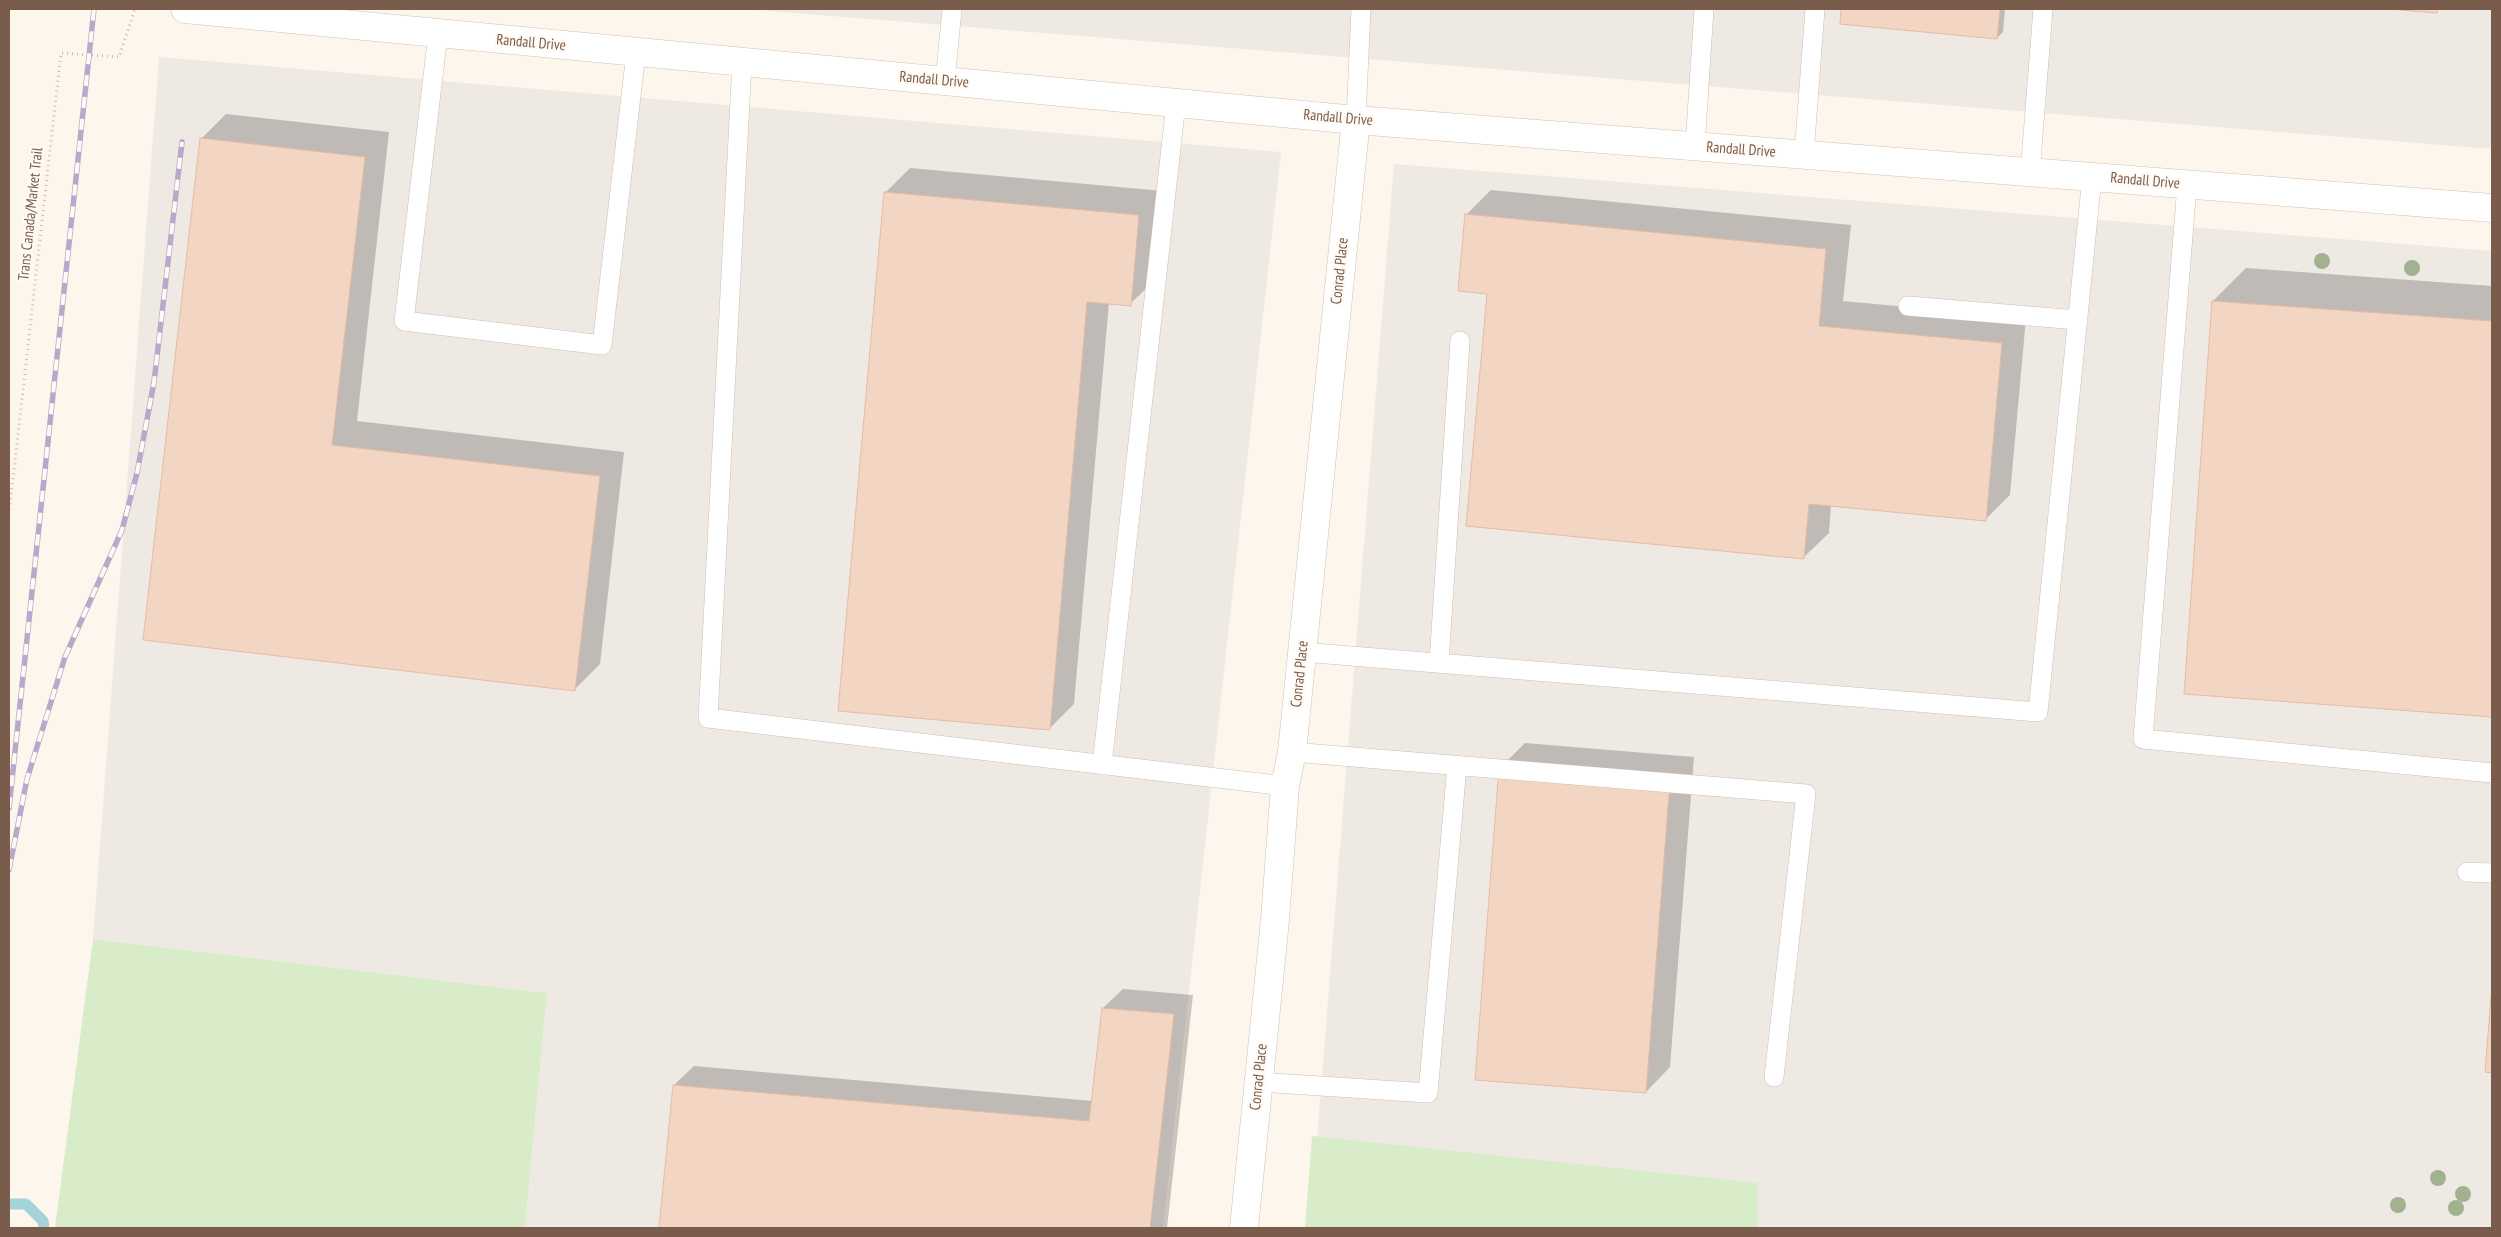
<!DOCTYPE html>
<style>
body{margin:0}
#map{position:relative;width:2501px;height:1237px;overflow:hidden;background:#fdf6ec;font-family:"PT Sans Narrow",sans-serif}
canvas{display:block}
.frame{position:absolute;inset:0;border:10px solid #7a5c4d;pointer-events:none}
</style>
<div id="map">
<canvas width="2501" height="1237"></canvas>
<div class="frame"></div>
</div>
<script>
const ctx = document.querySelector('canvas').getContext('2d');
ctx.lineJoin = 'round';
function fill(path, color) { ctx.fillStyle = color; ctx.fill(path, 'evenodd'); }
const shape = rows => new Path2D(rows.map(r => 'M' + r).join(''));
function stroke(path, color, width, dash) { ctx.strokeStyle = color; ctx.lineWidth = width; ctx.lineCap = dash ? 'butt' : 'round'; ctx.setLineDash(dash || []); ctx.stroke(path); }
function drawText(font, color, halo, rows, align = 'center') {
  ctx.font = font + ' "PT Sans Narrow",sans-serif'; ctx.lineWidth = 5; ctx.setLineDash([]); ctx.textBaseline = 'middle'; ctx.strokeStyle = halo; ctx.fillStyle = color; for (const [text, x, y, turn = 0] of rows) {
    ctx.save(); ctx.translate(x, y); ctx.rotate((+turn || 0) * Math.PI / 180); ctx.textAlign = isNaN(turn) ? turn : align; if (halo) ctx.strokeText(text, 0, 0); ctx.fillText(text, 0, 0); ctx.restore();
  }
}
fill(shape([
 [744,9,2492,9,2492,149],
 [159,57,1281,152,1163,1228,525,1228,547,993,93,939],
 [1394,164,2492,251,2492,1228,1310,1228]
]), '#efe9e4');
fill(shape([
 [93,939,547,993,525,1228,55,1228],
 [1312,1136,1758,1183,1758,1228,1305,1228]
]), '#d8ecc9');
fill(shape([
 [1843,9,2005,9,2003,32,1997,38,1841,23],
 [226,114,389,132,357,421,624,452,600,664,575,689,144,639,201,139],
 [910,168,1163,191,1155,280,1130,304,1109,302,1074,704,1049,729,885,193],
 [1491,190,1851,225,1843,301,2026,318,2010,495,1985,520,1831,505,1829,533,1804,557,1489,293,1466,215],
 [2246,268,2492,286,2492,716,2185,693,2213,301],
 [1525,743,1694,757,1670,1067,1646,1092,1500,768],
 [1123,989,1193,995,1167,1228,660,1228,674,1085,694,1066,1093,1101,1103,1008],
 [2492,1001,2492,1072,2487,1071]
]), '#0003');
stroke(shape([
 [9,1204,26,1204,43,1221,44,1228]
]), '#a5d3da', 11);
const building = shape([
 [1841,9,2000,9,1997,39,1840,24,1841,9],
 [2389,9,2438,9,2437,13,2389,9],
 [200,138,365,157,332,445,600,476,575,691,143,640,200,138],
 [884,192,1139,215,1131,306,1087,302,1050,730,838,711,884,192],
 [1465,214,1826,249,1819,326,2002,343,1986,521,1809,504,1804,559,1466,526,1487,294,1458,291,1465,214],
 [2212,301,2492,321,2492,717,2184,694,2212,301],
 [1499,768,1670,781,1646,1093,1475,1080,1499,768],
 [2492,985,2492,1073,2485,1072,2492,985],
 [1102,1008,1174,1014,1150,1228,659,1228,673,1085,1089,1121,1102,1008]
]);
fill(building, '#f3d5c3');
stroke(building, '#e6bba3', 1);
const lane = shape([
 [438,34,404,321,602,345,636,53],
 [742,62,708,718,1285,786],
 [945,81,952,9],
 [1356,120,1361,9],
 [1695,146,1704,9],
 [1804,155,1815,9],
 [2030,173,2043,9],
 [2187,185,2143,739,2492,773],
 [1908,306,2078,320],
 [1302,652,2038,712,2092,177],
 [1439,663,1460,341],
 [1292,752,1806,794,1774,1077],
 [1102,765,1176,103],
 [2467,872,2492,873],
 [1259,1082,1428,1093,1457,766]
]);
const street = shape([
 [1244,1228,1275,920,1285,786,1292,752,1356,120]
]);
const secondary = shape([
 [185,9,1356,120,2492,208]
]);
stroke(lane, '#d1beb0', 20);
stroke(street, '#d1beb0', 29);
stroke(secondary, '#d6c0b0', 29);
stroke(shape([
 [9,514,61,53,119,57,135,9]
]), '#d9b8a5', 3, [1, 4]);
stroke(lane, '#fff', 19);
stroke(street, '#fff', 28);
stroke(secondary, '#fff', 28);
const rail = shape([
 [9,808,94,9],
 [9,870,27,779,65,657,122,530,137,473,154,382,182,142]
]);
stroke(rail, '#b9a8c9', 5.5);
stroke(rail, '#fffaf3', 4, [11]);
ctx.fillStyle = '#a0b28e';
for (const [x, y] of [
 [2322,261],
 [2412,268],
 [2438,1178],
 [2463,1194],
 [2398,1205],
 [2456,1208]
]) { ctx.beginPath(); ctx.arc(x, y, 8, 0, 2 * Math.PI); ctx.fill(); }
drawText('15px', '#7a5c4d', '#fffaf3', [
 ["Randall Drive",531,43,5],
 ["Randall Drive",934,80,5],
 ["Randall Drive",1338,118,5],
 ["Randall Drive",1741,150,4],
 ["Randall Drive",2145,181,5],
 ["Trans Canada/Market Trail",31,214,-84],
 ["Conrad Place",1340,271,-84],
 ["Conrad Place",1300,674,-84],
 ["Conrad Place",1259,1077,-84]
]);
</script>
